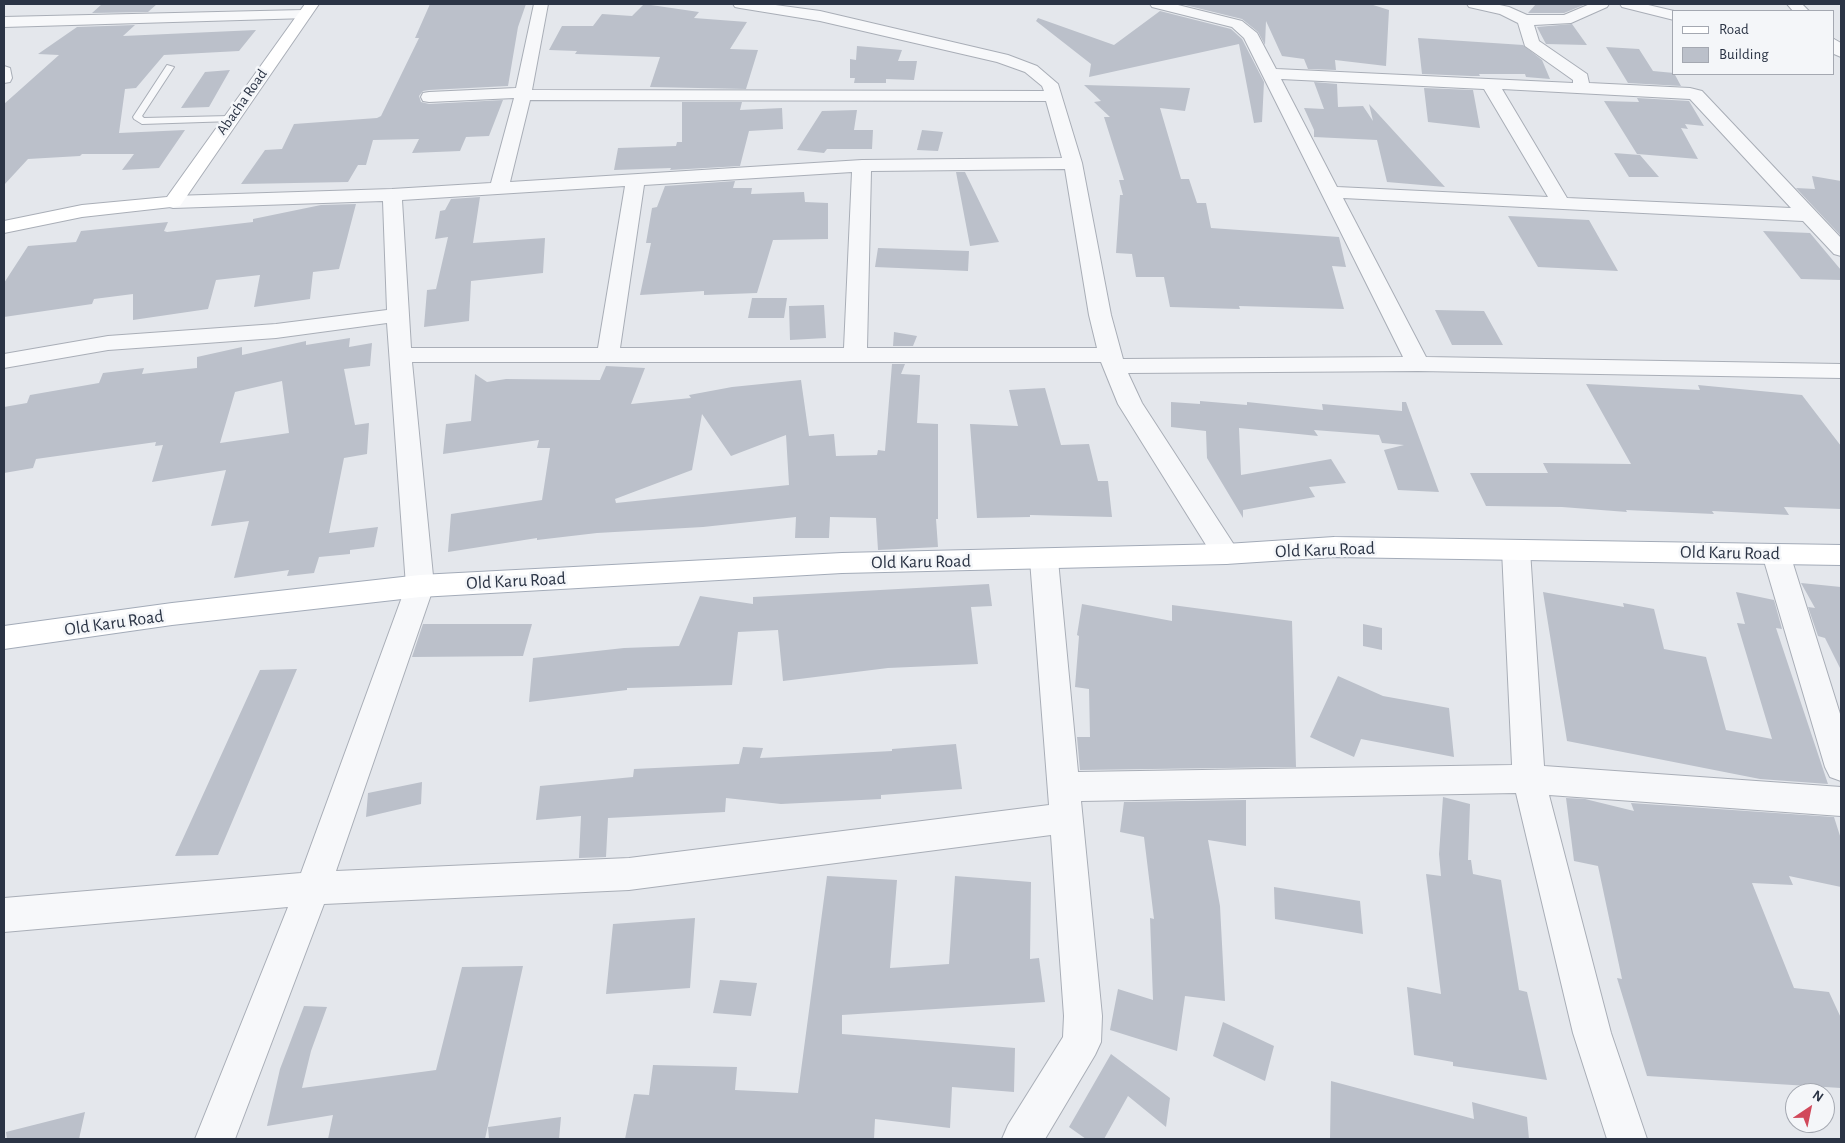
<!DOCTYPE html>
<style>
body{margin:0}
#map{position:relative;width:1845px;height:1143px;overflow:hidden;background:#e4e7ec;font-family:"Alegreya Sans",sans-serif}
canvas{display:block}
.frame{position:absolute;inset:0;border:5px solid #2b3445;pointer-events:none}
.legend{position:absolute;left:1672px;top:10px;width:162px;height:65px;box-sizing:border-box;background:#f4f6f9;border:1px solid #a4a8b1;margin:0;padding:6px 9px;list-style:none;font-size:15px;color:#2b3445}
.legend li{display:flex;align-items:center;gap:10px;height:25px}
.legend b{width:25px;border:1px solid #a4a8b1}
.north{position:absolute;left:1785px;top:1083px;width:50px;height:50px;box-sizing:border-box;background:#f4f6f9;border:1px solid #a4a8b1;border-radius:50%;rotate:34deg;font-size:14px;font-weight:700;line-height:20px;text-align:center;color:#2b3445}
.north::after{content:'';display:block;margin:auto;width:18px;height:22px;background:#d1495b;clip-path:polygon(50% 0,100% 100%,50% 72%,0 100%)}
</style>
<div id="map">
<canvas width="1845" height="1143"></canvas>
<div class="frame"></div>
<ul class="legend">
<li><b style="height:6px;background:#fff"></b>Road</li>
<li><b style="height:14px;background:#bbc0ca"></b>Building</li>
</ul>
<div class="north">N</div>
</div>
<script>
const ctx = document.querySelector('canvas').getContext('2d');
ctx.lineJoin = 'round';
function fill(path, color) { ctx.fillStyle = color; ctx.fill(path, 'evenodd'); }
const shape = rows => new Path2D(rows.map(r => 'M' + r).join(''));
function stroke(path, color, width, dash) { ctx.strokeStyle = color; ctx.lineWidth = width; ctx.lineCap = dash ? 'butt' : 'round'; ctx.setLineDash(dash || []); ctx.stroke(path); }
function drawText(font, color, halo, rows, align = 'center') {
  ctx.font = font + ' "Alegreya Sans",sans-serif'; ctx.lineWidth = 5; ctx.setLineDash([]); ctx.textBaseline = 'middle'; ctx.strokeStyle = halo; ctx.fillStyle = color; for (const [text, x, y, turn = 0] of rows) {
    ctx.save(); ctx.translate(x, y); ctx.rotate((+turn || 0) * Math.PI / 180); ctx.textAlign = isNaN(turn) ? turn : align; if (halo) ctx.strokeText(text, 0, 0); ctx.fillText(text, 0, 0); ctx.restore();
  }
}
fill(shape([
 [102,4,157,4,148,12,92,13],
 [430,4,526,4,518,27,508,86,429,90,423,91,419,96,421,102,429,104,503,100,489,136,466,137,460,151,412,153,419,139,373,140,366,165,358,165,348,182,241,184,265,150,282,149,294,124,377,118,381,116,419,38,415,38],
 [644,4,699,12,694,18,747,22,730,49,758,50,746,89,650,87,660,57,575,54,577,51,549,50,562,26,593,26,602,14,632,16],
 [1181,4,1370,4,1389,10,1386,66,1335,60,1336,70,1308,69,1304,59,1282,56,1266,21,1265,45,1258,32,1242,19],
 [1536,4,1586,4,1564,13,1528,13],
 [1160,11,1231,29,1242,39,1264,82,1262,122,1254,123,1239,44,1089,77,1091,64,1036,21,1038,18,1114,45],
 [1572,24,1587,45,1546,44,1537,27],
 [135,25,123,36,256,30,239,51,164,55,136,88,125,89,119,133,185,130,159,168,122,170,134,154,82,154,80,156,28,159,4,185,4,104,59,55,38,54,77,27],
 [1418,38,1523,45,1542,60,1550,79,1526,77,1525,74,1479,74,1480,76,1471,76,1422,74],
 [857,46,902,50,898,61,917,61,914,80,886,79,886,83,854,83,855,78,850,78,850,59,856,60],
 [1606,47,1639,49,1653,71,1674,73,1681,86,1628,83],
 [230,70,209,107,181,108,205,72],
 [1314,82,1337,84,1338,107,1363,106,1373,121,1369,104,1445,187,1387,182,1377,140,1314,137,1314,130,1304,108,1324,109],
 [1084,85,1190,88,1185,111,1160,108,1181,179,1189,179,1197,203,1206,203,1211,228,1339,237,1346,267,1332,266,1344,309,1239,306,1240,309,1170,307,1164,277,1136,277,1132,254,1116,253,1120,195,1123,195,1119,180,1124,180,1104,117,1110,117,1094,102,1101,101],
 [1424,88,1473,90,1480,128,1428,122],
 [1637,98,1689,101,1704,126,1685,124,1688,129,1681,128,1698,159,1637,154,1604,101,1639,102],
 [682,102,742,102,740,110,782,108,783,129,749,131,740,166,670,170,671,168,614,170,618,148,676,146,677,142,682,142],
 [857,110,854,130,873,130,872,149,827,149,824,153,797,150,822,111],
 [922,130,943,132,938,151,917,150],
 [1614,153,1640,155,1659,177,1629,177],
 [956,172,965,172,999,242,970,246],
 [1812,176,1841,181,1841,236,1796,188,1815,189],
 [735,181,733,188,752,188,751,194,804,192,805,202,828,203,828,239,773,240,757,293,704,295,704,291,640,295,651,243,646,243,652,208,657,207,665,186],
 [480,197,473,243,545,238,543,273,471,281,469,321,424,327,427,290,436,289,448,237,435,239,440,211,445,210,451,199],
 [356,204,339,269,313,272,310,299,254,307,260,275,216,280,208,309,133,320,133,294,94,299,92,304,4,317,4,283,28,246,76,242,81,231,168,222,164,231,167,232,253,222,253,219,321,205],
 [1508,216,1589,220,1618,271,1538,267],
 [1763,231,1810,233,1841,270,1841,280,1801,279],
 [878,248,969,251,968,271,875,267],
 [752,298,787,298,784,318,748,318],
 [824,305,826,338,790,340,789,306],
 [1435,310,1484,311,1503,345,1452,345],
 [894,332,917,336,913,346,893,346],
 [350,338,349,347,372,343,370,366,344,369,355,425,369,423,367,454,344,458,329,533,378,527,374,547,350,550,350,554,319,557,314,573,287,576,289,570,234,578,249,521,211,526,226,470,152,482,163,445,155,446,156,442,36,459,33,468,4,473,4,407,27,403,30,395,99,383,103,373,144,368,142,374,197,368,197,357,242,347,242,355,306,341,306,345],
 [282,381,289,433,220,443,235,392],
 [892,364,905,364,901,374,920,375,917,423,938,424,938,519,936,519,938,547,878,550,876,518,830,517,829,538,795,538,796,517,703,527,597,533,537,540,537,538,448,552,451,514,542,500,550,448,537,448,539,440,443,454,446,424,471,421,475,374,487,382,506,379,600,380,606,366,645,368,631,404,691,398,689,395,732,387,801,380,809,436,834,434,836,456,877,455,878,450,885,451],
 [702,414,731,456,786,435,789,485,616,503,615,499,692,470],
 [1586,384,1700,390,1698,385,1802,395,1841,446,1841,509,1784,507,1789,515,1712,511,1714,514,1626,510,1627,512,1562,507,1486,506,1470,473,1548,473,1543,463,1631,464],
 [1045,388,1061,445,1089,444,1098,481,1108,481,1112,517,1030,515,1030,517,977,518,970,424,1018,426,1009,390],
 [1200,401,1247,405,1247,402,1323,410,1322,404,1402,411,1402,402,1406,402,1439,492,1398,490,1384,450,1404,445,1382,443,1379,435,1314,430,1318,436,1239,428,1241,475,1331,459,1346,483,1309,487,1315,497,1243,510,1243,518,1207,458,1206,431,1171,427,1171,402,1200,404],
 [1801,583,1841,587,1841,670,1825,638,1818,636,1808,607,1815,608],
 [989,584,992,606,971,607,978,664,888,668,783,681,778,630,738,632,732,685,627,688,627,690,529,702,533,658,624,648,679,646,700,596,753,604,753,597],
 [1543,592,1624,607,1623,603,1654,609,1664,649,1706,657,1726,730,1772,739,1737,623,1745,624,1736,592,1774,600,1782,629,1776,628,1828,784,1760,779,1567,741],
 [1082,604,1172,621,1172,605,1292,621,1296,767,1080,770,1077,737,1090,737,1089,689,1075,687,1079,636,1077,635],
 [423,624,532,624,523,656,412,657],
 [1363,624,1382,628,1382,650,1363,646],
 [297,669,218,855,175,856,260,670],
 [1338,676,1383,696,1449,708,1454,757,1361,739,1354,757,1310,737],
 [956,744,962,789,881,795,881,799,781,804,726,798,725,812,608,818,606,857,579,858,581,816,536,820,540,786,633,777,634,769,739,764,743,747,763,748,760,758,892,751,892,749],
 [422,782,421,804,366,817,368,793],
 [1443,797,1470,804,1468,860,1471,860,1473,874,1501,880,1519,990,1527,992,1547,1080,1453,1066,1453,1062,1414,1055,1407,987,1441,994,1426,874,1441,876,1439,854],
 [1566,798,1585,799,1634,811,1631,803,1834,817,1841,839,1841,887,1789,876,1793,885,1752,883,1794,988,1829,992,1841,1018,1841,1088,1647,1076,1617,978,1622,979,1598,866,1574,861],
 [1246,800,1246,846,1208,840,1220,906,1225,1001,1185,996,1177,1051,1110,1030,1118,989,1153,1000,1150,918,1154,919,1144,837,1120,832,1124,802],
 [827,876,897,880,890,968,949,964,955,876,1031,882,1030,959,1039,958,1045,1002,842,1015,842,1034,1015,1048,1014,1092,952,1087,950,1128,875,1119,874,1139,625,1139,634,1094,649,1095,653,1065,737,1067,735,1090,798,1093],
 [1274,887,1360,901,1363,934,1275,919],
 [695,918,690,988,606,994,613,924],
 [523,966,485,1139,328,1139,333,1115,267,1126,280,1069,304,1006,327,1007,311,1051,302,1088,436,1070,462,967],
 [720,980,757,983,751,1016,713,1013],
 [1223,1022,1274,1046,1265,1081,1213,1056],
 [1111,1054,1170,1098,1166,1127,1128,1096,1104,1139,1086,1139,1069,1127],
 [1331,1081,1474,1119,1472,1102,1527,1117,1529,1139,1330,1139],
 [85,1112,79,1139,7,1139,6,1132],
 [561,1117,559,1139,489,1139,488,1127]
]), '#bbc0ca');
const lane = shape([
 [167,65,174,67,142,116,144,118,230,116,233,117,233,121,142,124,134,119,133,117,167,65]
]);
const street = shape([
 [534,4,548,4,532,90,1044,91,1042,86,1025,72,997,62,820,21,740,8,735,7,733,4,768,4,820,11,1008,55,1037,66,1058,84,1082,163,1111,315,1123,359,1403,357,1244,38,1232,27,1152,7,1150,4,1174,4,1242,21,1257,33,1276,69,1573,83,1573,80,1525,46,1518,23,1500,14,1469,7,1467,4,1495,4,1509,7,1527,15,1564,15,1590,4,1609,4,1607,7,1571,23,1534,25,1539,41,1587,74,1589,83,1690,88,1702,91,1841,238,1841,256,1834,254,1803,221,1343,198,1426,357,1841,364,1841,378,1418,371,1128,373,1142,403,1240,554,1236,561,1226,564,1216,561,1118,404,1101,362,412,362,434,586,336,871,629,858,1049,805,1030,560,1034,553,1044,550,1054,553,1058,560,1078,772,1512,765,1502,550,1506,543,1516,540,1526,543,1530,550,1544,766,1841,787,1841,816,1549,795,1611,1033,1647,1139,1607,1139,1573,1033,1516,793,1081,801,1102,1016,1101,1042,1095,1055,1045,1139,1002,1139,1008,1125,1063,1037,1064,1016,1051,835,629,890,324,904,235,1139,195,1139,288,907,4,932,4,898,301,873,406,586,387,323,276,338,108,350,4,368,4,354,108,336,276,324,387,310,383,201,173,208,166,206,163,202,166,198,173,196,392,189,491,183,514,98,429,102,423,101,421,97,423,93,429,92,516,88,534,4],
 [1281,79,1484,89,1548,197,1337,187,1281,79],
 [1502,89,1690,99,1791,208,1567,198,1502,89],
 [530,100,1046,101,1062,158,862,160,510,182,530,100],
 [1065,169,1089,315,1097,348,867,348,871,171,1065,169],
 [852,172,844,348,620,348,644,185,852,172],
 [625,186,598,348,411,348,402,200,625,186],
 [1620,4,1644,4,1674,11,1674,20,1622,7,1620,4],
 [1787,4,1802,4,1809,11,1793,11,1787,4],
 [303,10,308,12,311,15,308,18,4,27,4,17,303,10],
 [1834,39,1841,43,1841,57,1834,54,1834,39],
 [4,66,10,68,12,78,10,82,4,83,4,66],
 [1776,544,1786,547,1790,554,1841,717,1841,781,1830,777,1825,767,1762,554,1766,547,1776,544]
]);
const secondary = shape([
 [305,4,319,4,180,206,82,217,4,233,4,221,82,205,167,197,305,4]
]);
const primary = shape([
 [1334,537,1841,545,1841,565,1334,557,1226,564,842,573,420,597,172,625,4,649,4,626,172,603,420,575,842,553,1226,544,1334,537]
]);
stroke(lane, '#a9aeb7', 2);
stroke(street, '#a9aeb7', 2);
stroke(secondary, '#a9aeb7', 2);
stroke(primary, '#a3abb8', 2);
fill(lane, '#f7f8fa');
fill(street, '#f7f8fa');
fill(secondary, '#fff');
fill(primary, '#fff');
drawText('15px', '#2b3445', '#f4f6f9', [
 ["Abacha Road",242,102,-55]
]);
drawText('18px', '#2b3445', '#f4f6f9', [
 ["Old Karu Road",1325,550,-2],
 ["Old Karu Road",1730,553,1],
 ["Old Karu Road",921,562,-1],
 ["Old Karu Road",516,581,-3],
 ["Old Karu Road",114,623,-8]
]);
</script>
